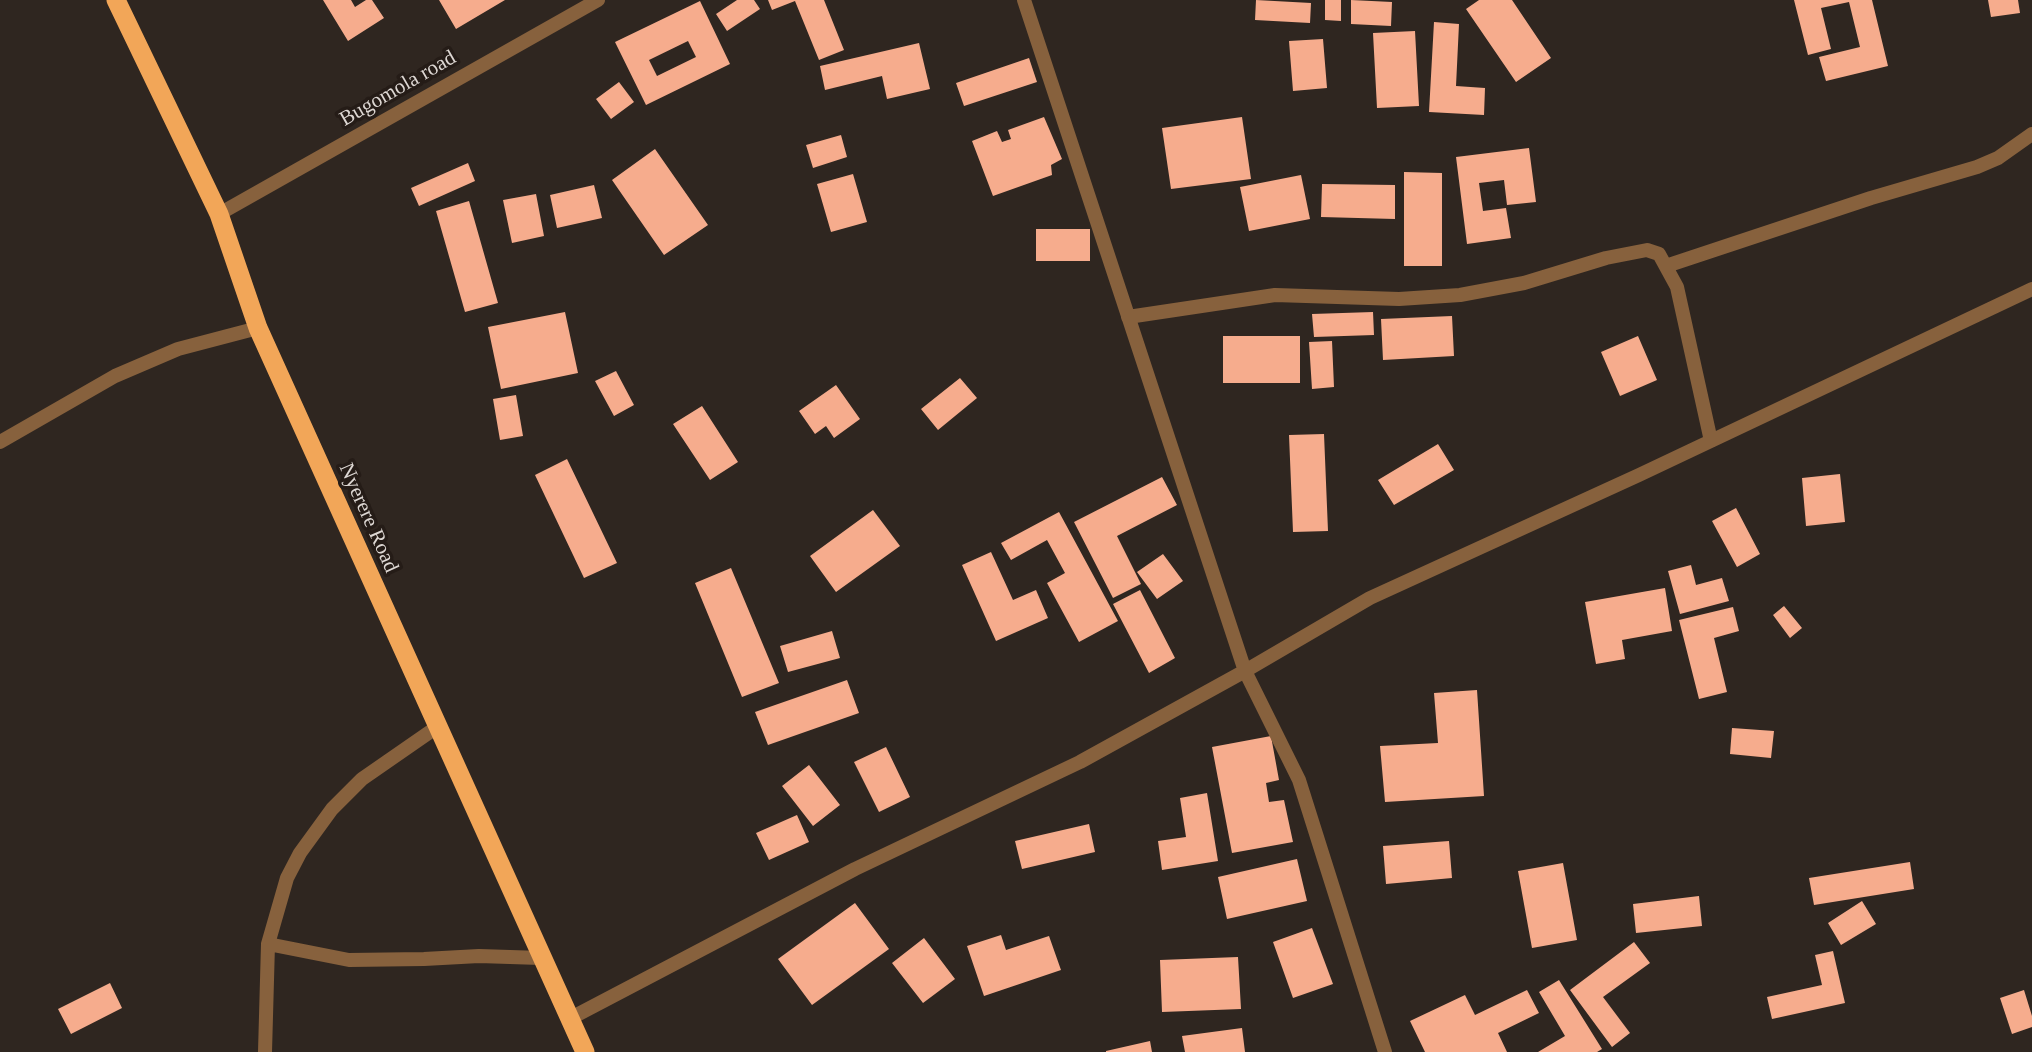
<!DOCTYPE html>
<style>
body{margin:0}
canvas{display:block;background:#2f2620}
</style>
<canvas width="2032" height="1052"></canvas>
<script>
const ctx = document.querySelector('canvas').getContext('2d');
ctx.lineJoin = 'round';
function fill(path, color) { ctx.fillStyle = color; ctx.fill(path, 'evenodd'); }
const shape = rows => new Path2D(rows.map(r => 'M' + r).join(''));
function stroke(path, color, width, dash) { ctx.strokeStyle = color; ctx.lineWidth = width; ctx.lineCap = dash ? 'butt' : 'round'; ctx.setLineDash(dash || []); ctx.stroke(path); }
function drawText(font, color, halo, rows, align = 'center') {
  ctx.font = font + ' Georgia,serif'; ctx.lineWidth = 7; ctx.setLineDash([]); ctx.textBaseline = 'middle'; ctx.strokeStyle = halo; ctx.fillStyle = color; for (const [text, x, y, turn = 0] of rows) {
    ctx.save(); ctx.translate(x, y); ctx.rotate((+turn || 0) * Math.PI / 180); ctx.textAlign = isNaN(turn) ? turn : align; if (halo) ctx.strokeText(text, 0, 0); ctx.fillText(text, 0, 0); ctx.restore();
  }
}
fill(shape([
 [323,0,351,0,355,7,366,0,372,0,384,18,348,41],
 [439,0,505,0,456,29],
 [737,0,754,0,760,9,727,31,716,14],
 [768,0,824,0,844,50,819,60,795,1,772,10],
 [1256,0,1311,3,1310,23,1255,20],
 [1325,0,1341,0,1341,21,1325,20],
 [1351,0,1392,2,1391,26,1351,24],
 [1479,0,1512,0,1551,58,1516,82,1466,9],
 [1794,0,1872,0,1888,66,1826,81,1819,57,1860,47,1849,2,1821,8,1831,49,1808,55],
 [1988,0,2018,0,2020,13,1991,17],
 [700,1,730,64,646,105,615,42],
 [688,41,696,57,657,76,649,60],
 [1434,22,1459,24,1456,86,1485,88,1484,115,1429,112],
 [1415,31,1419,106,1377,108,1373,33],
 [1323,39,1327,88,1293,91,1289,41],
 [919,43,930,89,887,99,882,76,825,90,820,66],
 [1029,58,1037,82,964,106,956,83],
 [619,82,634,102,611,119,596,99],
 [1044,117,1062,159,1051,165,1052,175,993,196,972,141,997,131,1002,142,1011,139,1008,130],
 [1242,117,1251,179,1171,189,1162,128],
 [841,135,847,157,813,168,806,145],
 [1529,148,1536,202,1507,205,1504,180,1479,183,1483,211,1506,208,1511,238,1467,244,1456,157],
 [655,149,708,225,664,255,612,180],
 [468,163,475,181,419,206,411,188],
 [1404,172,1442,173,1442,266,1404,266],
 [853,174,867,222,831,232,817,184],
 [1301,175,1310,219,1249,231,1240,187],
 [1322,184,1395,185,1395,219,1321,217],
 [594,185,602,218,557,228,550,195],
 [536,194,544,236,512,243,503,200],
 [469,201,498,303,465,312,436,211],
 [1036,229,1090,229,1090,261,1036,261],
 [565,312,578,373,501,389,488,327],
 [1373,312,1374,335,1314,337,1312,314],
 [1452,316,1454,356,1383,360,1381,319],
 [1223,336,1300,336,1300,383,1223,383],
 [1638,336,1657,380,1620,396,1601,352],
 [1332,341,1334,387,1312,389,1309,342],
 [616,371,634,405,614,416,595,381],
 [960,378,977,398,938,430,921,409],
 [836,385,860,419,834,438,826,426,815,434,799,411],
 [516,395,523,436,500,440,493,399],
 [702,406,738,462,710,480,673,424],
 [1324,434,1328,531,1293,532,1289,435],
 [1438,444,1454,470,1394,505,1378,480],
 [567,459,617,563,584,578,535,475],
 [1840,474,1845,522,1806,526,1802,478],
 [1162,477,1177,505,1117,536,1141,584,1113,598,1074,522],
 [1736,508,1760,554,1737,567,1712,521],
 [873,510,900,546,836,592,810,556],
 [1059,512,1118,621,1079,642,1047,583,1065,573,1047,540,1011,560,1001,543],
 [991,552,1013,600,1036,590,1048,618,996,641,962,565],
 [1163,554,1183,581,1157,599,1137,572],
 [1691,565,1696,585,1722,578,1729,601,1680,614,1668,571],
 [731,568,779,683,742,697,695,583],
 [1665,588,1672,631,1622,640,1625,659,1596,664,1585,602],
 [1140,590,1175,658,1149,673,1113,604],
 [1784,606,1802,628,1790,638,1773,615],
 [1733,607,1739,631,1714,638,1727,692,1699,699,1679,620],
 [832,631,840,658,788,672,780,646],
 [847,680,859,713,768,745,755,712],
 [1477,690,1484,796,1385,802,1380,746,1438,743,1434,693],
 [1732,728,1774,731,1771,758,1730,754],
 [1271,736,1279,780,1266,783,1269,802,1284,800,1293,842,1232,853,1212,747],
 [886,747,910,797,879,812,854,762],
 [809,765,840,805,813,826,782,786],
 [1207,793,1218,861,1162,870,1158,841,1186,837,1180,798],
 [797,815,809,842,769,860,756,833],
 [1089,824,1095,852,1022,869,1015,841],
 [1449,841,1452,878,1386,884,1383,846],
 [1297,859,1307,901,1227,919,1218,877],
 [1910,862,1914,889,1814,905,1809,878],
 [1563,863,1577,940,1532,948,1518,871],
 [1699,896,1702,926,1636,933,1633,904],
 [1862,901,1876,924,1841,945,1828,923],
 [855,903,889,949,812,1005,778,959],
 [1312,928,1333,984,1293,998,1273,942],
 [1001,935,1006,950,1049,936,1061,970,984,996,967,946],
 [924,938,955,979,923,1003,892,963],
 [1634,942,1650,963,1603,997,1630,1033,1612,1047,1570,990],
 [1833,951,1845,1003,1772,1019,1767,997,1822,985,1815,955],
 [1238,957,1241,1009,1162,1012,1160,960],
 [1559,980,1602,1049,1597,1052,1538,1052,1565,1036,1539,992],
 [110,983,122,1008,71,1034,58,1009],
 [1527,990,1539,1013,1498,1033,1507,1052,1425,1052,1410,1021,1465,995,1475,1015],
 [2024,990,2032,1016,2032,1027,2012,1034,2000,998],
 [1242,1028,1245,1052,1185,1052,1182,1036],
 [1150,1041,1152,1052,1106,1052,1106,1051]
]), '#f6ac8d');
stroke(shape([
 [1024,0,1245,671,1299,780,1385,1052],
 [219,214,598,0],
 [1666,266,1871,198,1977,167,1998,158,2032,134],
 [1128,317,1275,295,1399,299,1460,295,1524,283,1606,258,1647,250,1659,254,1677,287,1711,441],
 [0,442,115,376,178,349,258,328],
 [268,944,349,960,424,959,479,956,541,958],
 [569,1019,855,869,1080,762,1245,671,1370,598,1639,475,2032,289],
 [265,1052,268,944,287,878,300,853,332,809,362,779,437,727]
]), '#87613d', 14);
stroke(shape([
 [116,0,219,214,258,328,585,1052]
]), '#f2a658', 19);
drawText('21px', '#ddd7d3', '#251c17', [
 ["Bugomola road",398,89,-30],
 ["Nyerere Road",368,518,66]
]);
</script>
